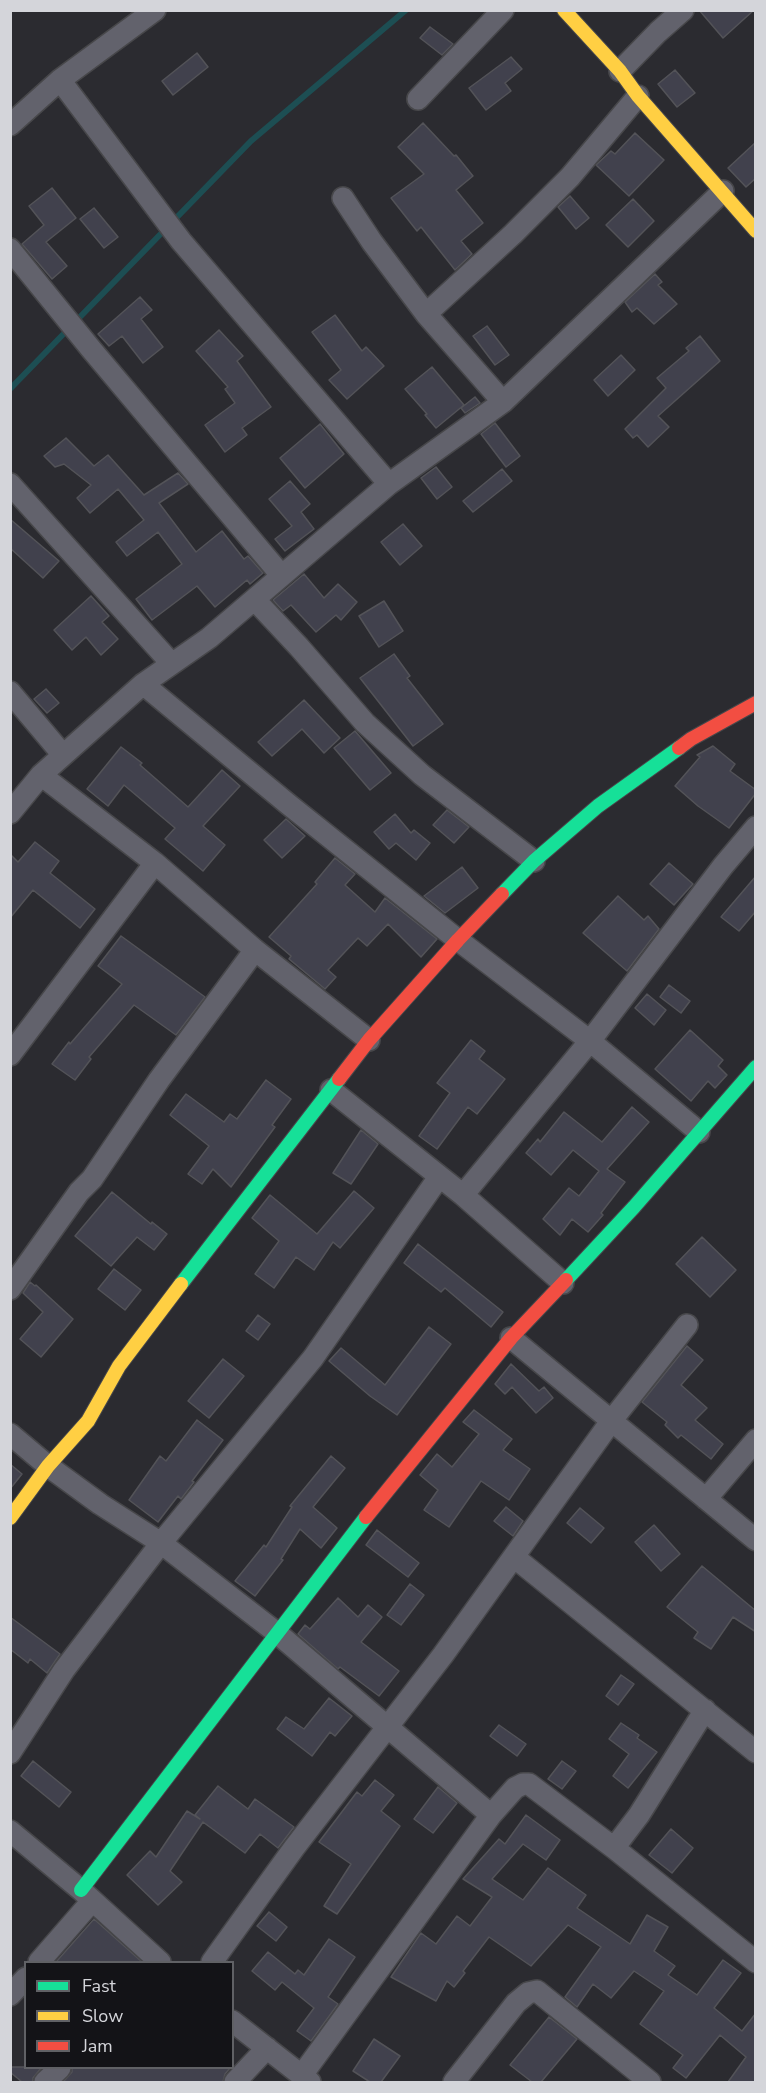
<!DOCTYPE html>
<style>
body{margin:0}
#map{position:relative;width:766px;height:2093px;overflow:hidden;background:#2b2b30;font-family:"Nunito Sans",sans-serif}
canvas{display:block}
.frame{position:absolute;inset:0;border:12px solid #d4d5da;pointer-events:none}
.legend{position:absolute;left:24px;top:1961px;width:210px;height:108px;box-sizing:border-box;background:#131317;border:2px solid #606165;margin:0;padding:8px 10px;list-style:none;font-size:18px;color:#d4d5da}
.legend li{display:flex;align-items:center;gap:12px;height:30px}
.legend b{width:30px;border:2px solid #606165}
</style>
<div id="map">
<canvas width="766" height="2093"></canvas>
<div class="frame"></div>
<ul class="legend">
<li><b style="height:8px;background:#16e098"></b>Fast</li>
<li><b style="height:8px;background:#ffcf43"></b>Slow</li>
<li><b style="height:8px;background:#f24e42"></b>Jam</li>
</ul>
</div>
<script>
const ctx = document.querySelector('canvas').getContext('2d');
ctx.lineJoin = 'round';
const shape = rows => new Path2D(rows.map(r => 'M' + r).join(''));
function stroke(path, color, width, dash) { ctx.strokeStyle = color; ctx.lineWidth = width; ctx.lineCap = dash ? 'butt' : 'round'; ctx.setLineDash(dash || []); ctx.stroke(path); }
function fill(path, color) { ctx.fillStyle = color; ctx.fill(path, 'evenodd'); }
stroke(shape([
 [10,389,251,141,406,10]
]), '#1d4e53', 6);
const building = shape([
 [699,10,754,10,723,38,699,10],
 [430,27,453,44,442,55,420,38,430,27],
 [197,53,208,67,173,95,162,81,197,53],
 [511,57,522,69,505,83,511,91,486,110,469,88,511,57],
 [675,70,695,93,677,107,658,84,675,70],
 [423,123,454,156,456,155,473,176,456,190,483,223,461,241,472,254,455,270,421,227,417,231,391,198,424,174,398,147,423,123],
 [635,133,664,160,629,196,596,165,611,151,615,154,635,133],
 [756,142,756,178,746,187,728,168,756,142],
 [52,188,76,218,46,242,67,266,52,279,22,244,44,225,29,206,52,188],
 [570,196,589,218,576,229,558,207,570,196],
 [633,199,654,221,628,247,606,225,633,199],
 [94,208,118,237,104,248,80,219,94,208],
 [655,274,662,282,658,285,677,304,654,324,637,308,632,312,625,302,655,274],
 [140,297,152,310,141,319,163,347,143,363,122,336,109,346,98,334,140,297],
 [335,315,362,351,366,347,384,366,347,399,329,380,341,370,312,332,335,315],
 [487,326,509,355,495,365,473,336,487,326],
 [219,330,243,356,237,361,271,407,242,428,247,435,225,452,205,425,235,403,225,389,228,387,196,351,219,330],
 [700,336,720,361,658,416,669,427,648,447,637,435,633,438,625,429,666,388,657,378,689,351,686,348,700,336],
 [621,355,635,370,608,396,594,380,621,355],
 [432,367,464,405,436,428,425,415,427,414,405,389,432,367],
 [475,397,480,403,465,413,461,408,475,397],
 [495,423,520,456,506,467,481,434,495,423],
 [320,424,344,454,305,488,280,458,320,424],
 [66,438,94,466,108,455,144,495,178,473,188,484,159,503,196,552,222,531,244,559,248,556,263,573,250,584,247,580,215,607,197,586,152,620,136,599,182,564,158,532,127,556,116,542,144,520,118,489,90,513,77,498,91,485,64,464,55,467,44,456,66,438],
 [436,467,452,487,437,499,421,478,436,467],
 [502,469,512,481,473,512,463,501,502,469],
 [290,481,310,504,301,512,314,529,285,551,275,539,292,526,269,499,290,481],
 [10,519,59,561,43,578,10,548,10,519],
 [403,524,422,546,400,565,381,542,403,524],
 [304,574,324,598,338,584,357,602,341,620,336,615,316,632,291,605,283,611,273,600,304,574],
 [91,596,109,616,102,622,118,639,101,655,86,637,72,650,54,630,91,596],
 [384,601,403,631,379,647,359,616,384,601],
 [394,654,410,676,407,678,443,724,413,746,360,678,394,654],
 [46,689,59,703,47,713,34,699,46,689],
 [304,700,340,738,324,753,302,729,272,756,258,742,304,700],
 [355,731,391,773,370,790,334,748,355,731],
 [713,746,735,764,730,771,756,790,756,793,729,828,698,806,675,786,700,757,697,755,713,746],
 [121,747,142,763,140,765,188,807,222,770,240,786,203,826,225,845,203,871,165,839,175,828,124,785,108,806,87,789,121,747],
 [447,810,469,827,454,843,433,825,447,810],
 [395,814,411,833,414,830,430,843,416,860,396,843,389,849,374,832,395,814],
 [286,819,305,836,282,858,264,840,286,819],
 [35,842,59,861,50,873,95,909,80,928,33,890,10,918,10,854,18,862,35,842],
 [335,858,355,874,345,885,375,912,385,898,437,939,421,957,388,924,367,946,358,938,328,970,336,977,325,989,289,959,291,956,269,937,317,884,315,882,335,858],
 [669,863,693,884,674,905,650,884,669,863],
 [462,867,478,888,445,913,424,896,462,867],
 [756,876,756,911,739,931,721,917,756,876],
 [618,896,644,920,648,916,659,929,627,971,583,933,618,896],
 [121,936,205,997,176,1035,134,1005,89,1057,91,1059,75,1080,52,1064,69,1042,70,1044,122,984,98,966,121,936],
 [669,985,690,1001,681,1013,660,997,669,985],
 [647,994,666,1010,654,1025,635,1008,647,994],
 [690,1030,723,1060,718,1066,727,1075,715,1088,708,1081,691,1101,655,1069,690,1030],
 [471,1040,485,1051,479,1059,505,1079,477,1114,468,1107,437,1149,419,1136,450,1093,437,1083,471,1040],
 [266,1080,291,1099,272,1125,275,1127,231,1187,213,1169,202,1184,188,1174,209,1146,170,1115,186,1094,224,1122,230,1114,237,1119,266,1080],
 [632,1107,649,1122,607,1169,625,1182,601,1213,603,1215,588,1232,572,1219,560,1235,543,1219,569,1188,579,1196,599,1171,573,1150,551,1175,526,1153,538,1139,540,1142,564,1112,602,1142,632,1107],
 [361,1130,378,1144,351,1184,333,1173,361,1130],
 [354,1191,374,1208,340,1248,333,1242,314,1270,296,1257,274,1288,255,1274,279,1241,252,1218,270,1195,317,1234,354,1191],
 [112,1192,151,1224,152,1222,167,1234,154,1250,137,1237,111,1266,75,1236,112,1192],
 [702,1237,736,1270,710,1297,676,1264,702,1237],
 [418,1244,503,1312,491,1327,445,1288,441,1292,404,1263,418,1244],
 [114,1269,141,1290,125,1310,98,1289,114,1269],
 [30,1282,35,1286,36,1285,73,1319,41,1357,20,1339,43,1312,23,1293,30,1282],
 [258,1315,270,1324,258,1340,246,1331,258,1315],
 [429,1327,451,1344,397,1415,370,1396,329,1361,341,1348,385,1385,429,1327],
 [687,1346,703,1360,681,1385,707,1408,695,1420,723,1444,711,1459,681,1435,678,1438,665,1425,667,1422,642,1402,687,1346],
 [223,1359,244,1376,209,1418,188,1401,223,1359],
 [511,1364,539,1391,544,1387,553,1398,536,1413,512,1387,505,1394,495,1384,511,1364],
 [474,1410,512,1439,503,1450,530,1469,509,1500,481,1481,449,1527,424,1510,438,1490,420,1475,437,1454,452,1467,479,1434,463,1422,474,1410],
 [197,1420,223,1440,192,1481,194,1482,181,1499,178,1496,158,1522,129,1500,160,1456,166,1461,197,1420],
 [331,1456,345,1468,313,1507,337,1528,321,1548,300,1529,281,1559,283,1560,255,1596,235,1581,264,1545,266,1547,292,1507,290,1506,331,1456],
 [10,1464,22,1474,10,1489,10,1464],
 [506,1507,523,1521,513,1536,494,1521,506,1507],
 [580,1508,604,1528,591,1543,567,1523,580,1508],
 [654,1525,680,1554,661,1571,635,1542,654,1525],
 [377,1530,419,1563,408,1577,366,1545,377,1530],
 [702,1566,756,1611,756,1632,733,1617,711,1649,694,1638,698,1632,667,1607,702,1566],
 [410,1584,424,1595,401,1625,387,1615,410,1584],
 [338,1598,358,1617,368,1605,382,1617,361,1642,399,1671,379,1696,340,1667,338,1669,298,1634,305,1625,310,1629,338,1598],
 [10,1617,60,1654,47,1673,30,1659,28,1663,10,1649,10,1617],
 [621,1675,634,1684,618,1705,606,1696,621,1675],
 [329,1698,352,1716,335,1736,330,1732,312,1756,277,1729,286,1717,304,1729,329,1698],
 [621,1723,639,1735,637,1738,657,1752,628,1788,613,1776,629,1754,609,1739,621,1723],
 [499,1725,526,1744,517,1756,490,1736,499,1725],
 [33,1761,71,1792,59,1807,21,1776,33,1761],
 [562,1761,576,1771,562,1789,548,1779,562,1761],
 [375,1780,394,1795,381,1811,400,1826,337,1914,324,1906,351,1864,319,1842,357,1792,362,1796,375,1780],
 [218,1786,248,1809,255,1799,294,1827,278,1848,260,1834,245,1853,203,1822,170,1871,182,1882,158,1905,127,1875,150,1851,156,1857,187,1811,200,1819,195,1815,218,1786],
 [438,1787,457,1803,433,1833,414,1819,438,1787],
 [526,1815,560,1840,546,1860,523,1844,492,1879,523,1900,548,1868,586,1895,577,1908,630,1944,647,1915,668,1927,654,1951,675,1966,668,1975,697,1995,723,1960,741,1973,714,2008,742,2031,756,2013,756,2082,728,2082,746,2057,720,2035,686,2078,673,2068,683,2055,640,2024,664,1991,634,1971,611,1998,593,1984,577,2007,565,1997,601,1947,568,1925,531,1966,489,1937,463,1971,465,1973,454,1987,447,1981,436,2001,391,1977,421,1933,436,1944,457,1916,470,1926,492,1897,463,1879,499,1839,505,1844,526,1815],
 [671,1829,693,1848,672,1873,649,1855,671,1829],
 [269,1912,287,1927,276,1941,257,1926,269,1912],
 [94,1919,142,1962,56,1962,94,1919],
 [329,1939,355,1957,328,1997,338,2004,311,2041,297,2031,314,2008,282,1982,275,1990,252,1971,268,1952,295,1974,298,1970,304,1975,329,1939],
 [549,2017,577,2039,541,2082,532,2082,510,2065,549,2017],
 [374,2039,400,2056,381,2082,370,2082,353,2071,374,2039],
 [10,2067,42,2067,33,2078,33,2082,22,2082,10,2072,10,2067],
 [72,2067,231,2067,225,2074,223,2082,63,2082,72,2072,72,2067]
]);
fill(building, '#41414d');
stroke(building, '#535358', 1.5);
const street = shape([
 [620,71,658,32,683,10],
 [60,80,181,241,389,484],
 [418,99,503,10],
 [10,125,60,80,155,10],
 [343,198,372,242,426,314,503,402],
 [10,249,91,349,281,575],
 [426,314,513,234,570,177,638,96],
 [10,484,171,663],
 [255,600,299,647,365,723,422,775,534,861],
 [143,684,288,804,458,940,590,1041,699,1132],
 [10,692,63,755],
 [41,775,155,863,255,950,369,1040],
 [10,813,41,775,143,684,209,638,389,484,503,402,723,191],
 [10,1055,155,863],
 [331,1090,463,1195,563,1283],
 [463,1195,590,1041,723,866,756,827],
 [10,1289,79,1192,92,1179,159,1080,255,950],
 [511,1338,756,1540],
 [10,1434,48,1466,100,1504,161,1543,277,1633,491,1815,515,1788,523,1784,529,1784,614,1848,756,1962],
 [706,1499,756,1440],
 [514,1557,756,1752],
 [10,1753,64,1670,161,1543,313,1358,439,1177],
 [10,1831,81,1890,160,1962],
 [614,1848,639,1815,705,1710],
 [39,1962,92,1901],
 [212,1962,294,1848,443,1655,612,1420,687,1325],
 [10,1995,26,1978],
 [232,2021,310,2082],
 [302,2075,491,1815],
 [45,2082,60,2068],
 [235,2082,267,2048],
 [454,2082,516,2003,528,1993,537,1991,650,2082]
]);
const fast = shape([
 [502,894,534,861,598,806,679,748],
 [566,1280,634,1207,756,1067],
 [181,1284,339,1079],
 [81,1890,366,1517]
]);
const slow = shape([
 [564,10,620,71,638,96,756,231],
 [10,1518,48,1466,88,1421,119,1366,181,1284]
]);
const jam = shape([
 [679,748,691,739,756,703],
 [339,1079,369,1040,458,940,502,894],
 [366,1517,511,1338,566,1280]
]);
stroke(street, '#47474a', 24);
stroke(fast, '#47474a', 16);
stroke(slow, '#47474a', 16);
stroke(jam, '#47474a', 16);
stroke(street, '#62626c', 21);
stroke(fast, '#16e098', 14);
stroke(slow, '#ffcf43', 14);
stroke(jam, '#f24e42', 14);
</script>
